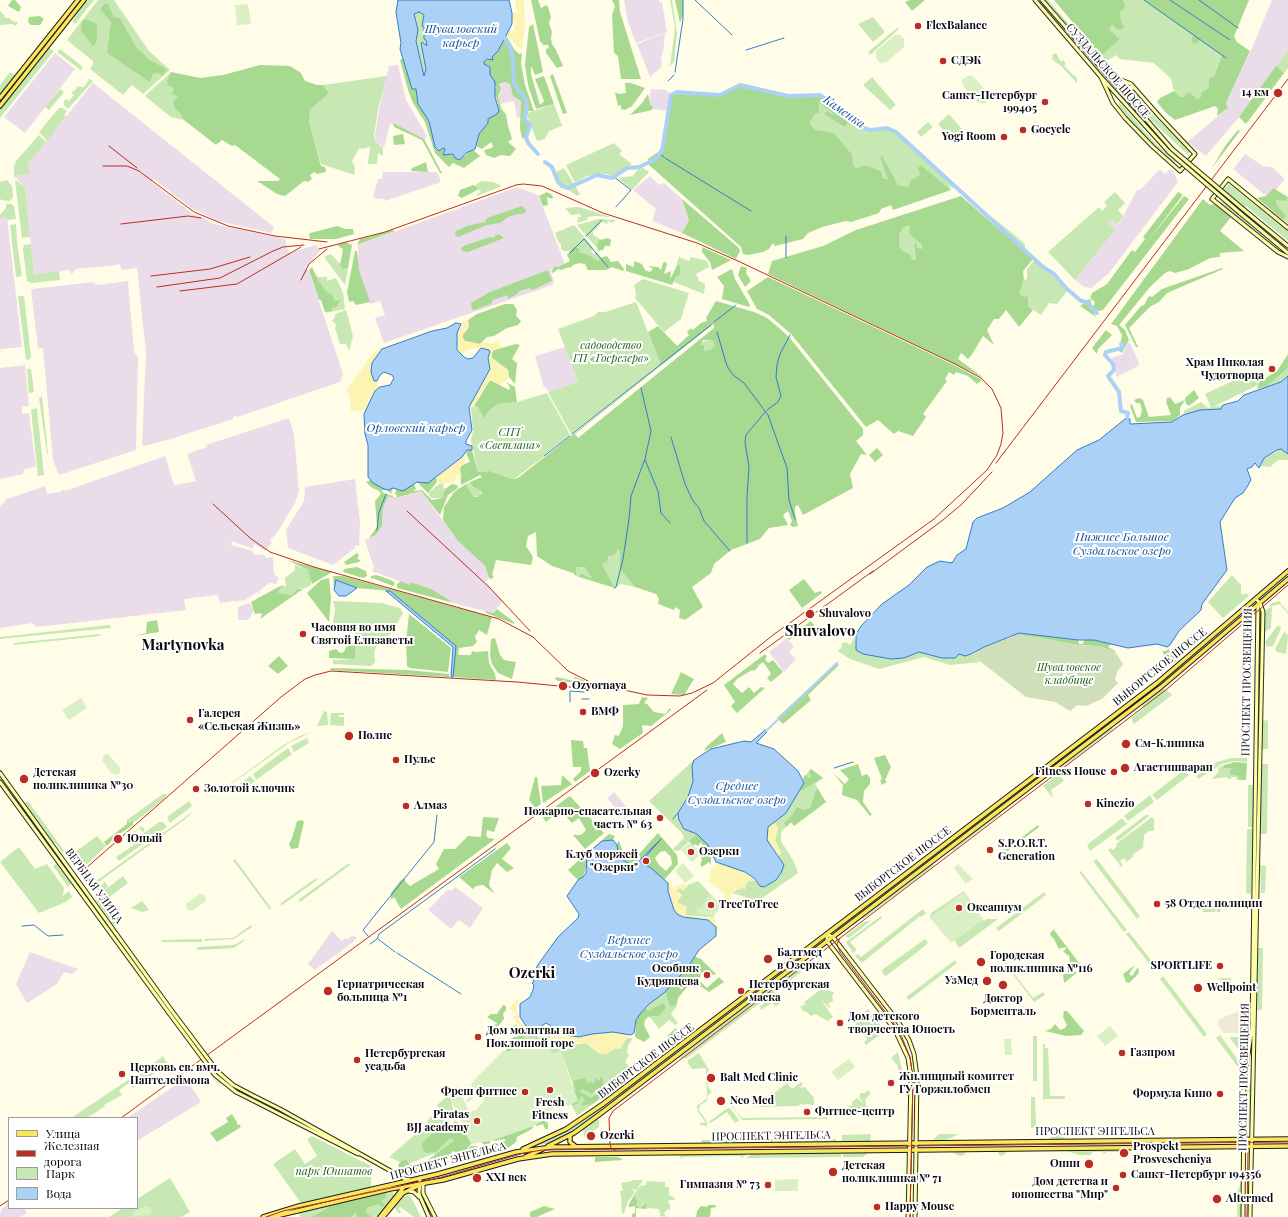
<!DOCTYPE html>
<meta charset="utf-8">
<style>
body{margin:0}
#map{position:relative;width:1288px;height:1217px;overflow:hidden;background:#fffde7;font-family:"Playfair Display",serif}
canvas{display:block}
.legend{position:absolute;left:8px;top:1117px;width:130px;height:92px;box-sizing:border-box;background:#fff;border:1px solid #9d9d9d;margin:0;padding:5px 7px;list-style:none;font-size:12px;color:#0a0a0a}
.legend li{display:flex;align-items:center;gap:8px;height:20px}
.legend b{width:20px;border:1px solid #9d9d9d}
</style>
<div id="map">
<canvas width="1288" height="1217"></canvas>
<ul class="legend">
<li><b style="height:5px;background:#fae75c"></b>Улица</li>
<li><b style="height:5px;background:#ba2e22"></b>Железная дорога</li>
<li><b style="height:11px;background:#c7e8b2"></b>Парк</li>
<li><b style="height:11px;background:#acd1f6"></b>Вода</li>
</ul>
</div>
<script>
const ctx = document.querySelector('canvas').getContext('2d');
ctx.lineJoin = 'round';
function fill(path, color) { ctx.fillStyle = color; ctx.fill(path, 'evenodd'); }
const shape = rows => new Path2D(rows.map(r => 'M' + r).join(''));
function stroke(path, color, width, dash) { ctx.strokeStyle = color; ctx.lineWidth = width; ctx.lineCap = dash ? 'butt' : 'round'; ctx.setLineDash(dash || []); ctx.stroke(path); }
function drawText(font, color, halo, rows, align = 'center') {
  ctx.font = font + ' "Playfair Display",serif'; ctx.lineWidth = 4; ctx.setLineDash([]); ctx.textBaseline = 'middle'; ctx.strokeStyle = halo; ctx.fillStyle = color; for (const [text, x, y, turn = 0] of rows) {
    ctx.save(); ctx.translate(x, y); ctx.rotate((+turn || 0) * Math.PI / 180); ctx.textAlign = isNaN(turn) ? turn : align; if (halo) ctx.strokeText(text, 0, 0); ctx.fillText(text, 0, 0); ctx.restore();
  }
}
fill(shape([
 [624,0,659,0,660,3,662,2,667,32,636,43,628,22],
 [1272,0,1288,0,1288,50,1239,117,1206,156,1187,142,1228,108,1226,103,1252,48],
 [665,33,663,53,660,59,662,59,661,67,650,77,637,44],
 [55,53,75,69,25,133,4,117],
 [398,65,406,100,427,136,424,140,390,123,384,148,376,141,375,136,379,108,389,66],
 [505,82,510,84,511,90,521,101,521,117,517,118,514,101,500,104,498,97,501,93,499,85],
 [93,83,274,227,271,233,218,221,191,208,154,179,152,182,193,214,209,220,209,223,286,239,286,244,289,253,316,245,320,251,305,268,309,271,343,374,340,382,237,417,234,416,233,419,174,438,144,446,142,444,146,353,137,268,122,270,119,263,118,265,76,269,72,274,68,270,34,276,25,187,17,180,17,175,29,174,28,164],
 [651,89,667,90,667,92,670,92,668,111,648,108],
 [1245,154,1263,166,1272,167,1285,179,1276,190,1273,188,1266,196,1233,169],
 [1160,169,1165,174,1170,169,1174,172,1178,182,1109,273,1091,288,1084,287,1075,280,1116,229,1109,224,1113,220,1119,224,1137,190,1141,189],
 [383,172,437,172,441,182,385,201,384,198,378,199,373,197,378,179,382,179],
 [650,176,659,185,664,183,682,199,689,220,682,233,652,221,656,209,633,190],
 [517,187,538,195,541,202,565,264,550,270,554,282,552,285,384,343,375,318,385,315,380,301,370,304,358,270,358,245],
 [7,217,22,347,1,349,0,352,0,218],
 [128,281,134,352,138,357,136,450,59,475,53,460,43,348,38,348,31,289,93,282,97,285],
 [1128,342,1130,343,1139,363,1138,366,1116,377,1116,369,1111,358,1123,354],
 [565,347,578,382,548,392,546,387,544,388,535,356],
 [25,365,29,406,22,407,22,414,29,413,36,467,24,469,23,474,0,479,0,368],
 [289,418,294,434,299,491,295,503,277,533,270,540,272,542,266,551,254,544,253,549,232,541,231,545,253,551,253,554,265,555,265,558,273,557,274,574,279,578,276,584,269,583,259,591,260,593,259,594,257,592,245,600,237,601,237,603,235,601,220,603,218,595,184,599,186,610,37,627,32,623,0,628,0,506,7,499,45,486,47,494,60,492,64,489,65,491,165,456,174,485,192,482,196,481,187,454,207,447,206,445],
 [355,479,360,521,359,546,355,545,355,548,333,565,288,548,286,530,304,501,305,487],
 [421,491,458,541,485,566,489,578,485,582,503,601,493,613,457,604,446,599,431,589,412,582,410,585,372,571,374,568,365,540,376,535,382,526,383,508,388,496,397,498],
 [249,603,254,609,252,614,248,620,238,620,238,607],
 [787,638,794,647,789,652,796,659,784,672,769,652],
 [614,792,628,809,622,815,607,798],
 [455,887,483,908,470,928,459,920,451,929,428,910,448,889,451,891],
 [332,931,342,941,345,938,347,939,353,935,357,938,352,943,315,970,308,964],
 [30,952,78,969,72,974,64,972,57,984,27,1003,16,984],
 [186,1078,201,1102,137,1141,137,1118,127,1118],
 [9,1203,9,1208,24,1208,27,1213,20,1217,0,1217,0,1213,2,1211,1,1209]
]), '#eadde9');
fill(shape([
 [87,0,94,0,75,24,72,21],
 [98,0,114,0,149,51,170,70,143,94,132,85,123,95,90,69,93,64,93,61,67,40],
 [108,4,114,17,120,18,137,48,150,60,167,69,163,76,158,73,153,74,150,82,110,42,111,21,100,9],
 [85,21,97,24,97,41,93,47,81,31],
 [670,0,672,0,677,33,674,62,670,66,675,28],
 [1038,0,1040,0,1171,150,1145,124],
 [1045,0,1048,0,1114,76,1111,74,1090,52],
 [1123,0,1143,0,1193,35,1191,41,1200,40,1222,55,1209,87,1201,93,1201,97,1197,99,1179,96,1174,91,1171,79,1154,63,1120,59,1116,55,1107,61,1101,56,1120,39,1109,29,1112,25,1118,30,1125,28,1121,21,1120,12,1125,4],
 [0,11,4,15,5,18,10,18,12,21,18,22,16,26,12,24,0,25],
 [419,12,424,15,422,25,424,27,424,39,426,40,427,47,421,43,426,69,424,77,416,41,418,30,414,14],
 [873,17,885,32,873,42,858,24],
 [897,28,899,29,870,55,868,52],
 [44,45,46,46,0,103,0,101],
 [49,48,54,51,0,118,0,109],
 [60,49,82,66,82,71,57,52],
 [1288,50,1288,68,1284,73,1276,66],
 [1056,53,1061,62,1063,60,1066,64,1064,66,1077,78,1077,83,1061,66,1050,58,1053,59,1052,55],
 [10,72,15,75,0,94,0,85],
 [171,72,167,80,174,88,178,96,179,112,184,120,171,117,145,96],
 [387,76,378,108,374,136,376,142,383,148,383,156,378,153,377,164,368,164,370,147,361,149,360,147,352,161,355,168,354,175,321,164,309,122,310,110,329,93,323,85],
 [872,77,896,105,890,110,863,85],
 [88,78,93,81,68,109,64,105,64,101,66,99,69,101,74,95,71,93,77,88,76,86,84,87,89,80],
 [60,89,64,92,49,110,45,107],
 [1134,91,1153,115,1189,150,1189,156,1150,119,1130,94],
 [819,103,835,114,833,115,845,127,850,120,863,129,887,128,896,132,956,187,953,188,949,185,951,190,921,165,920,174,908,187,898,185,881,158,889,179,883,178,881,171,865,165,856,168,815,130,810,121,815,114,819,112],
 [1120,103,1156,144,1176,161,1175,163,1176,167,1154,146,1131,121,1118,105],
 [554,104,562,126,549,131,545,139,537,141,528,118,528,113],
 [59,108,63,108,67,111,64,115,66,116,47,141,39,132],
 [949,114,962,129,951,139,938,124],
 [928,122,933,127,921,137,917,132],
 [39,135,46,142,28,164,30,174,17,175,17,177,14,177,14,167,16,161],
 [614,143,622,151,619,154,632,164,612,176,607,174,597,174,587,176,575,183,566,165],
 [564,168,580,194,577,196,558,182,556,172],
 [643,168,649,172,632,190,618,178,633,176,638,169],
 [7,180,12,186,13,197,10,201,1,200,0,198,0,182],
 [15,180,25,187,30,237,22,238],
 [481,181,493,182,502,186,477,196,477,194,481,192,480,190,477,190,476,185],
 [1229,184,1288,231,1288,241,1246,206,1238,215,1281,252,1221,204,1223,201,1218,197],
 [1115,192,1125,203,1118,210,1123,216,1118,224,1113,220,1109,224,1116,229,1075,280,1048,252,1099,207,1102,211,1107,206,1104,202],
 [1276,199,1287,201,1288,199,1288,223,1283,220,1286,216,1277,205],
 [6,204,11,204,14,206,16,219,7,220,7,217,0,218,0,215,6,208],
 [578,207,589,210,611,217,595,216,588,217,587,220,577,223,578,217,581,217,580,214,571,215,565,208],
 [989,217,992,217,1017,237,1025,244,1025,250],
 [599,219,616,220,612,223,608,221,607,224,602,222,593,231,593,235,600,239,597,248,577,225],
 [16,224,17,243,22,276,16,277,10,225],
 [574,225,594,249,591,251,594,254,597,252,601,257,599,258,600,261,579,252,573,247,569,251,564,251,561,249,561,244,559,243,555,233],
 [907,226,924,249,920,250,914,246,916,260,912,259,910,254,902,251,899,245,899,235,903,228],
 [31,244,34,275,59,271,60,280,31,283,27,281,23,249,24,245],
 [331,254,339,263,342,261,340,266,343,269,348,268,345,285,324,257],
 [679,257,689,261,691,257,707,261,709,267,696,274,699,281,705,284,704,294,671,281],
 [1035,260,1068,290,1057,304,1049,303,1041,315,1028,306,1027,301,1019,294,1024,280,1027,279,1027,269],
 [316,273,318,277,327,277,327,281,336,278,343,292,345,309,325,313,333,307,336,308,341,301,335,301,332,294,326,291,317,280],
 [643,279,689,293,681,319,664,332,635,298,636,293,634,285],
 [18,296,24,296,31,356,30,359,26,360],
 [636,302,661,365,571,434,548,392,578,382,558,329,594,316,598,312,605,312],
 [346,310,353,336,349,351,346,344,340,344,335,328,336,326,335,323,332,321,335,317,335,314],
 [713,339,716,346,710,350,704,351,704,345,701,345,701,342],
 [1288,368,1288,376,1281,382,1244,395,1267,386],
 [27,369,31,369,34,392,29,393],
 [1254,371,1260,384,1213,407,1223,405,1222,409,1200,410,1183,415,1184,411,1201,402,1208,408,1211,407,1205,394],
 [547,393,570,435,544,455,542,458,514,479,490,471,478,472,471,440,473,431,471,407,517,402],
 [42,396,48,454,47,454,39,398],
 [37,408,44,475,38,476,31,410],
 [1281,449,1288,454,1288,460,1278,460,1270,467,1261,466,1260,463,1264,458],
 [470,482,473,487,481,491,480,496,473,497,470,494,466,484],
 [444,483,443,487,445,489,442,498,431,498,428,493,439,484],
 [618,549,620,551,620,569,635,587,621,584,615,588,602,564],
 [295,565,308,570,311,577,311,585,303,589,300,588,292,595,279,593,278,592,280,587,283,585,286,587,285,578,295,570],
 [579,566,585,567,588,571,593,579,591,580,579,575,579,577,576,576,576,567],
 [1232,575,1241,585,1241,593,1243,595,1246,593,1249,596,1223,618,1208,602],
 [333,601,382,603,400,608,403,613,391,634,378,641,374,653,375,662,371,666,333,664,333,660,355,659,355,632,332,631,335,609],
 [1279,601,1288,612,1288,614,1280,604,1272,606,1271,628,1265,632,1265,611,1273,605,1269,607,1272,603],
 [1247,610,1167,679,1125,711,1124,710,1191,658],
 [110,625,111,628,0,639,0,637],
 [1278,625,1281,628,1280,631,1273,646,1267,647,1265,642],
 [1284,632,1288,635,1286,654,1277,652,1275,649],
 [101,634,100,636,14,645,14,643],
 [855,637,856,648,913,655,919,651,942,658,955,658,959,654,965,656,971,654,980,662,950,665,924,657,879,669,850,659,838,651,842,647,841,644,846,642,850,645],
 [1165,689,1172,695,1134,724,1131,718,1144,708,1141,704,1160,690],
 [324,711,327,712,328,725,317,726],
 [1123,711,1124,712,1036,779,1035,778],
 [331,713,344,713,344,715,339,715,339,717,344,717,344,726,330,725],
 [1268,720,1268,749,1262,749,1262,721],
 [1112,727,1112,730,1062,768,1060,768],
 [312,732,289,743,203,804,282,746,300,736],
 [307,738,309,743,294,752,291,746],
 [288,748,292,754,256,780,253,774],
 [1231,758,1247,758,1247,762,1235,761,1222,764,1198,779,1196,776,1217,762],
 [694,760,692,766,693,781,688,797,678,813,679,820,685,829,697,834,680,850,675,851,673,849,684,838,682,833,649,801],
 [1261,764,1268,764,1267,834,1260,834],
 [1224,765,1224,767,1233,768,1239,776,1239,780,1236,779,1236,777,1231,777,1231,779,1228,779,1227,777,1212,779,1219,771,1218,768],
 [811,769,823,778,815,784,826,802,794,826,791,822,781,832,781,841,794,862,798,873,758,901,732,893,751,880,756,881,760,886,781,860,778,857,781,853,775,840,778,828,774,822,786,813,804,783,803,778],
 [1184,770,1189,775,1157,800,1152,795],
 [1061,771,1061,777,1064,781,1051,790,1053,798,1043,786],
 [250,776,255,781,237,794,234,788],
 [1248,785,1253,785,1253,827,1248,827],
 [1017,792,1017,793,938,854,937,853],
 [163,794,167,794,165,798,136,821,129,823,127,820],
 [1150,795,1154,802,1128,821,1124,816],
 [28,801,67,855,65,856,56,844,51,841,24,804],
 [189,801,192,806,170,823,167,817],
 [22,806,78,883,77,884,20,807],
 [195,810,184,820,93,886,92,884],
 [1000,812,1001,814,953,851,952,850],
 [1147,814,1149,816,1118,841,1115,838],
 [1152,817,1154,820,1154,831,1149,831,1144,835,1143,848,1133,854,1134,856,1126,862,1124,858,1120,861,1123,865,1119,868,1120,865,1108,850,1111,848,1113,850,1117,846,1116,844],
 [1122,818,1127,824,1090,851,1087,845],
 [159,822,163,822,167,827,119,861,116,857,134,845,127,837,141,826,145,830,143,832,139,828,130,837,133,841,138,838,141,838,144,833],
 [1247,829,1253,829,1251,894,1246,893],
 [97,836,106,846,83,868,73,854],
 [19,847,35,869,47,864,64,888,63,896,69,891,72,897,66,902,39,913,0,862],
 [936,854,937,855,837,931,836,930],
 [235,859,271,908,270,910,233,860],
 [1097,859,1140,916,1137,919,1093,861],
 [57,863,71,884,68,887,53,866],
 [349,863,350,865,300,902,298,900],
 [932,863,934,866,863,919,862,917],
 [1260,865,1266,866,1265,893,1261,893],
 [1081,871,1127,930,1124,932,1079,872],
 [123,876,128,883,104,901,97,889,105,882,108,886,105,890],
 [316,878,317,880,281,906,281,903],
 [698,881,721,905,713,917,685,915,686,910,677,902,682,895,676,890,680,888,684,890,688,885],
 [964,891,984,921,987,919,998,919,959,948,955,941,930,918,931,913],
 [1044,892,1046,895,999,931,996,928],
 [100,898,118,923,114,926,96,900],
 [142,901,149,910,142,912,131,908],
 [1202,902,1223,902,1223,908,1221,908,1220,912,1217,912,1216,908,1215,912,1203,912],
 [923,909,926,913,921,917,920,916,862,963,855,956,858,954,861,957],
 [881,916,882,918,850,942,857,950,853,953,846,942],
 [872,920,849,938,845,936,864,922],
 [251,925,252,927,234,939,205,941,205,939,233,938],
 [1129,932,1154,964,1151,966,1126,934],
 [202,939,202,942,161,942,162,940],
 [925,939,928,942,925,946,886,976,883,974,882,970],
 [243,940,245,940,234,948,197,950,197,947,234,945],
 [820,943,619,1097,618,1096],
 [1258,948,1263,948,1262,1010,1257,1010],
 [1005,953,1009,958,1005,956,1002,958,1033,998,1043,992,1045,995,1034,1002,1000,957],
 [955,960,957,963,909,1000,906,997],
 [803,962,800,973,687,1058,679,1058],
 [1163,976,1207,1034,1204,1037,1160,979],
 [1219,978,1231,978,1231,990,1224,992,1221,984,1230,985,1231,983,1223,983,1220,978,1221,984],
 [820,990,825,990,824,992,826,990,833,992,834,994,832,996,833,1001,828,1004,830,1007,829,1008,821,1000,833,1017,828,1021,815,1014,811,1016,806,1011,804,1012,800,1007,805,1004,807,1005,804,1002],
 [665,992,669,1004,672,1006,676,1004,677,1006,671,1014,678,1023,675,1025,669,1020,659,1029,650,1017,655,1017,662,1003,648,1011,646,1007],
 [773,996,780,1004,775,1006,772,1003,761,1010,760,1006],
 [736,1000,737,1001,675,1047,674,1046],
 [867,1010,869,1010,885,1031,866,1045,864,1042,867,1039,853,1021],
 [550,1024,546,1033,550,1035,549,1041,552,1038,557,1042,573,1045,586,1043,597,1052,606,1054,616,1048,620,1049,626,1038,633,1038,628,1046,627,1053,629,1055,625,1062,635,1073,577,1116,567,1096,573,1084,561,1052,488,1069,508,1049,520,1041,525,1029,539,1038],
 [1220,1035,1236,1057,1239,1065,1238,1067,1216,1038],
 [1033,1036,1037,1036,1037,1081,1033,1081],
 [1231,1037,1242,1037,1241,1053,1230,1038],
 [1043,1044,1045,1044,1045,1048,1048,1048,1050,1096,1065,1096,1065,1099,1044,1099,1043,1101],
 [898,1052,902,1070,902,1079,899,1079,898,1066,891,1058],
 [699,1053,709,1070,707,1073,708,1087,712,1092,708,1095,707,1101,700,1105,699,1110,707,1122,707,1126,700,1125,700,1123,706,1123,698,1112,697,1106,707,1098,706,1068,692,1069,688,1063,688,1060],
 [162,1055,168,1064,133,1088,129,1083,119,1090,122,1095,104,1105,105,1106,92,1115,85,1118,71,1118,161,1058],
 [1247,1079,1251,1086,1250,1125,1248,1127,1246,1126],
 [801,1082,803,1084,800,1088,805,1087,814,1098,814,1105,806,1104,803,1105,802,1103,798,1106,759,1107,759,1105,787,1083,792,1089],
 [868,1090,871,1093,865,1100,866,1105,877,1119,869,1113,869,1115,865,1115,865,1112,854,1112,854,1109,849,1108,849,1105,852,1106,852,1102,857,1098,864,1104,859,1097,861,1093,865,1093],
 [453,1091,451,1100,453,1109,457,1117,442,1124,437,1128,435,1135,453,1135,459,1139,432,1161,435,1153,406,1165,389,1157,425,1126,428,1120,439,1108,437,1105],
 [739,1097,743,1100,739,1099,732,1106,742,1118,827,1117,827,1119,742,1120,731,1105],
 [1031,1097,1035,1097,1036,1128,1031,1128],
 [611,1101,595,1115,565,1136,548,1144,537,1145,572,1127],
 [730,1108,739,1120,737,1122,735,1123,727,1112,709,1124,710,1121,726,1109],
 [597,1119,599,1120,599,1127,584,1137,583,1129],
 [1072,1132,1063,1139,1050,1139,1053,1133],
 [871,1134,870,1141,842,1142,842,1135],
 [939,1134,959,1134,946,1140,933,1140],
 [312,1136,371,1166,371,1187,301,1203,273,1164,295,1149,305,1164,317,1156,307,1139],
 [835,1137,837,1143,775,1143,775,1139,835,1139],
 [720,1138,725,1140,773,1139,773,1143,703,1144,701,1140,720,1140],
 [1130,1149,1130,1154,1129,1152,1125,1152,1124,1154,1122,1152,1106,1152,1105,1154,1102,1152,1092,1152,1091,1155,1079,1155,1067,1151],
 [1008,1151,1002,1156,999,1155,998,1152,965,1152,964,1155,960,1156,952,1152],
 [841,1153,841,1157,746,1158,752,1154],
 [843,1153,868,1152,868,1153,863,1157,843,1157],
 [747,1154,741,1158,740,1156,683,1157,682,1159,679,1155],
 [170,1178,190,1212,182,1217,109,1217,123,1208,137,1208,137,1199],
 [632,1180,643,1180,636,1191,634,1189,632,1190,635,1192,628,1201,624,1213,622,1213,621,1195,620,1194,620,1191,623,1191,621,1183,632,1181],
 [647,1181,665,1182,665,1187,669,1187,669,1195,675,1198,674,1200,669,1200,668,1203,670,1205,670,1211,668,1209,664,1213,666,1217,660,1216,660,1211,657,1213,660,1209,646,1208,643,1203,640,1208,636,1205,638,1202,634,1195,640,1186,646,1185],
 [1241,1183,1241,1217,1237,1217,1238,1190],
 [389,1192,393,1192,394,1196,378,1217,300,1217,299,1213],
 [407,1194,411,1197,421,1217,414,1217,400,1207,399,1209,401,1212,399,1214,394,1207]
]), '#c7e8b2');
fill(shape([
 [12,0,15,0,21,7,19,12,8,6],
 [531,0,538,0,541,8,546,5,548,7,551,17,549,23,552,32,551,38,552,44,556,50,563,66,557,68,546,53,546,49,549,48,548,45,543,45,540,41],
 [612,0,619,0,620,12,641,79,621,79,618,56,614,53,612,15,615,6],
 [675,0,683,0,683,15,680,23],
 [910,0,925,0,912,11,905,2],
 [1054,0,1123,0,1125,4,1124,9,1120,12,1121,21,1125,28,1118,30,1112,25,1109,29,1120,39,1101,56],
 [1143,0,1249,0,1234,36,1237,42,1250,51,1226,103,1228,108,1217,116,1218,109,1215,106,1175,120,1166,113,1157,102,1160,98,1174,91,1179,96,1183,97,1189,92,1197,99,1201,97,1201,93,1209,87,1209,79,1214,76,1222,55,1200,40,1195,44,1191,41,1193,35],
 [104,4,108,4,114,17,120,18,137,48,150,60,167,69,163,76,158,73,153,74,150,82,107,53,111,22,100,9],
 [40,16,44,19,40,25,31,25,28,22,29,17],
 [86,19,97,24,97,41,93,47,81,31,82,21],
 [533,24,543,72,535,75,531,66,531,74,540,105,544,101,535,79,544,76,554,104,536,109,528,85,525,65,529,27],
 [506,35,514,49,519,54,522,53,521,63,525,85,534,111,528,111,526,119,531,125,526,139,522,138,520,128,521,101,513,96,510,84,505,82,499,84,501,89,498,97,502,110,506,114,508,126,512,139,508,142,516,149,510,156,501,155,494,158,486,155,484,150,492,148,493,146,491,142,482,149,476,146,479,134,488,123,488,119,497,114,498,103,494,92,496,87,490,75,490,67,484,64,484,62,492,57,498,51],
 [403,58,412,88,416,89,418,104,429,121,432,133,445,149,443,155,453,154,455,158,460,160,472,149,480,156,464,168,453,163,449,167,435,153,425,122,413,103,408,90,400,60],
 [260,65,290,66,301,73,305,81,317,85,323,85,329,93,310,110,309,122,321,166,325,167,326,172,317,174,314,172,310,175,312,179,308,182,304,181,285,196,277,194,257,181,278,181,280,179,235,145,232,146,222,140,216,145,184,120,179,112,175,108,173,102,178,96,172,94,174,88,168,85,167,80,171,72,200,78,223,75],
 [1276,66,1284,73,1246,124,1239,117],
 [553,74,567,113,563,114,550,76],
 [625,83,631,83,645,88,632,106,625,110,621,109,621,105,618,106,615,92,619,94,626,93],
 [739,85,787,97,819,96,850,120,845,127,824,114,827,111,833,115,834,114,819,103,819,113,815,114,810,122,815,130,834,133,852,155,853,164,856,168,865,165,881,171,883,178,888,179,880,157,882,156,898,185,908,187,912,179,916,178,920,174,918,168,921,165,951,190,893,210,891,205,881,209,879,213,851,222,846,221,822,227,808,233,803,239,775,246,773,243,769,249,763,252,748,255,743,254,741,247,648,164,648,159,658,152,661,148,671,96,677,94,720,96],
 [648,94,650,105,653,106,652,110,630,115,642,103],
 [393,123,424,139,442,173,440,173,422,140,394,127],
 [1238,130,1240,131,1212,168,1225,146],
 [403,134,405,144,394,145,393,136],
 [426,162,428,172,411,171,412,168],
 [473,185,477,187,477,190,462,198,458,196,460,190],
 [1273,188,1288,197,1287,201,1276,200,1277,205,1286,216,1283,220,1257,198,1266,196],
 [547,192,552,195,553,197,552,199,547,197,548,205,543,206,539,196],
 [1178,192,1183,195,1147,242,1184,196,1189,199,1103,310,1099,311,1093,310,1096,317,1080,306,1089,299,1091,300,1091,305,1094,306,1095,302,1090,298,1092,293,1107,284,1132,250,1135,252,1145,239,1143,237],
 [961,196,1033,259,1023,271,1024,280,1019,294,1024,297,1028,296,1028,306,1033,310,1019,327,1006,310,999,319,994,319,987,330,994,345,983,336,971,356,968,359,961,353,958,359,984,378,768,274,772,261,823,246,856,230],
 [907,226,909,227,910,234,921,244,923,249,917,248,916,242,914,246,916,260,912,259,910,254,902,251,899,245,899,235,903,228],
 [682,199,739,248,740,251,736,259,682,233,689,220],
 [1203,199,1210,205,1214,204,1231,217,1220,231,1244,251,1220,253,1220,257,1210,258,1189,269,1175,273,1170,271,1165,273,1150,287,1119,325,1125,330,1129,340,1122,353,1119,351,1122,335,1117,326,1111,324],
 [522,206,526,210,525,213,510,216,500,223,487,225,458,237,455,235,456,231,467,226,485,222,487,218],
 [337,226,345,229,353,229,354,234,336,239,310,239,309,235,310,233],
 [392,230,395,231,357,245,360,239],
 [498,234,504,238,468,252,462,251,461,248,466,245,490,237,493,238],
 [608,238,611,240,610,246,605,246,603,250,598,251,597,245,599,240],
 [345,242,352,245,348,268,343,269,340,266,343,249,337,245],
 [573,247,580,249,579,252,588,255,599,261,599,258,607,256,611,262,618,261,624,269,623,271,612,267,606,270,588,270,585,264,579,263,573,265,570,268,569,267,561,270,558,269,553,273,551,272,555,266,558,267,570,261,567,255],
 [702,247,731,260,712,270,710,262,702,252],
 [355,251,357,251,359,270,370,302,356,305,353,301,349,302,347,292],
 [634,261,642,264,645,270,650,272,653,269,648,266,658,267,661,270,663,263,665,262,667,264,664,274,671,271,670,279,678,265,680,266,680,275,676,276,672,285,626,271,626,264,634,267],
 [741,266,747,268,746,273,751,281,745,287,738,275],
 [312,267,318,280,326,291,332,294,335,301,341,300,336,308,333,307,331,311,325,312,321,300,319,300,309,270],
 [1222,268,1223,269,1167,293,1159,302,1151,306,1129,328,1138,347,1136,347,1125,325,1141,306,1144,305,1149,296,1152,297,1162,289],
 [732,269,735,279,750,305,749,307,722,299,724,286,717,277],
 [548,270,552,280,550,282,532,290,530,288,519,291,517,294,508,299,507,295,493,300,491,304,474,310,472,309,471,303,490,292],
 [768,277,954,365,982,380,977,384,968,376,956,372,954,375,949,372,945,379,947,381,923,414,926,417,913,436,898,431,894,434,878,420,866,427,791,334,769,315,757,309,747,291],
 [716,301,754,312,767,318,778,327,789,337,863,429,863,435,856,441,867,455,861,454,850,474,853,488,803,515,798,505,795,507,795,513,798,526,793,527,790,525,792,521,788,511,783,515,788,525,769,528,760,539,731,550,714,564,711,573,692,587,703,607,685,620,679,618,680,610,675,607,674,610,658,604,659,599,656,594,635,587,620,569,620,551,618,549,614,555,608,557,607,562,602,564,615,588,579,577,580,574,582,574,592,579,585,567,576,567,576,576,573,573,552,566,537,556,536,532,528,536,526,546,533,557,531,565,496,560,492,575,494,576,492,579,489,578,485,566,458,541,443,520,444,507,454,492,466,484,473,497,477,497,482,493,481,491,473,487,470,482,482,477,480,475,461,485,460,468,462,465,470,462,466,453,468,450,472,450,478,472,490,471,513,479,518,478,661,365,648,332,658,326,677,346,689,335,687,332,691,328,693,330,701,323,707,321,706,318],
 [712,325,714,325,714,328,578,438,575,434],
 [703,340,713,340,715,346,710,350,704,351,704,345,701,345,701,343],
 [505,304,513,304,517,310,516,316,521,321,518,325,507,328,494,336,487,337,480,344,465,341,462,336,469,327,468,320,477,314],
 [1106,330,1112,335,1098,349,1097,354,1092,348],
 [516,344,520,345,512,359,517,363,515,384,509,377,508,370,492,358,492,353,494,350],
 [1288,354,1288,368,1267,386,1257,389,1259,382,1277,371],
 [490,380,509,390,510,387,506,382,515,387,517,402,498,404,490,409,484,418,478,407,474,406],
 [1194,390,1199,398,1189,406,1186,404,1185,398],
 [1170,397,1175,404,1185,400,1180,408,1180,415,1173,421,1136,422,1130,406,1132,404,1137,418,1140,417,1142,410,1140,403,1136,403,1134,400,1139,398,1143,400,1149,417,1171,415,1166,402,1167,398],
 [877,448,883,455,875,462,869,455],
 [436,477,437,482,428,493,417,482,428,483],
 [370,480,387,490,393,488,391,494,387,490,382,490,383,493,393,496,393,498,388,496,383,508,382,526,376,535,369,538,377,527,375,501,381,494,379,491,371,487,366,482],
 [414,484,416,489,413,491,422,490,432,500,442,498,445,489,452,484,457,485,458,488,448,495,440,515,421,491,395,498,397,496,395,493,397,488,400,490],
 [357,553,359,555,357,559,361,560,359,562,346,565,344,562],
 [287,560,332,572,312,584,308,570],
 [357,567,366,571,367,576,363,578,343,572,344,569],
 [376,575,391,580,395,583,393,586,372,578,371,580,371,576],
 [333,576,343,576,492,617,487,635,479,630,475,637,477,642,473,646,459,648,458,655,471,655,472,651,476,652,488,651,489,663,495,674,496,680,453,677,455,646,390,591,357,588,336,580,334,588],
 [329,578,331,598,329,622,307,593,321,580],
 [804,579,815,593,820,591,822,593,802,608,789,590],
 [401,581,410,585,411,582,431,589,454,603,397,588,397,584],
 [282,585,278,592,279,593,292,595,297,589,303,589,260,619,262,614,261,613,255,614,251,602],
 [497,609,514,622,514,624,486,613,485,611,493,613],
 [409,614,451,648,448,672,410,668,407,666,406,642],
 [157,620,159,632,133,636,146,633,147,622],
 [811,621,814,625,809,631,803,636,798,634,789,640,787,638],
 [1019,633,1078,640,1079,644,1083,644,1084,640,1094,640,1111,644,1108,647,1114,650,1123,664,1114,651,1098,646,1078,645,1034,637,1012,636,971,654,984,647],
 [495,638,500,655,504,660,516,662,512,679,498,673,492,664,490,656,491,639],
 [355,643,355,659,329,658,329,651,336,649,340,653,344,652,346,647],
 [1168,649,1179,659,1171,665,1162,651,1166,651],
 [765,654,767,657,765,659,768,663,773,660,783,672,771,682,767,678,771,674,766,666,763,662,759,665,757,663,759,666,754,671,752,670,737,679,733,684,742,693,749,687,754,693,761,687,765,688,737,713,731,706,735,702,724,685],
 [279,656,288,666,278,674,268,666],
 [836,663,839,665,808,695,811,700,783,724,777,718],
 [331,668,407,670,449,674,449,677,330,670],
 [681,672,694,679,684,695,671,694],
 [556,677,574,681,575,677,590,683,588,684,558,681,555,679],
 [642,697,648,698,644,703,647,704,654,712,665,714,670,708,671,710,651,726,642,725,643,733,620,749,612,744,615,735,619,736,623,726,623,705,639,704],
 [722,733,726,742,704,751,706,747],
 [571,740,583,741,584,748,587,748,590,771,575,782,573,779,581,771,581,767,573,767],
 [885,755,891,767,885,780,887,782,882,785,880,780,882,779,874,758],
 [1235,762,1247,763,1246,780,1239,780,1239,776,1230,774,1230,770,1233,768,1224,768,1224,765],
 [858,764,862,776,867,774,870,778,870,784,864,791,863,802,872,815,870,816,857,800,842,795,843,785,833,773,845,784,849,779,840,770],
 [811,769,823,778,800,791,804,783,803,778,805,775,809,778,811,777,809,771],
 [562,775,572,784,543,803,541,786,561,785],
 [535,777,537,777,541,804,530,812,529,809,533,805,529,800],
 [817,788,826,802,794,826,791,822,786,827,784,823,791,817,797,807,803,810,810,808],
 [570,796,604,833,585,849,573,835,581,835,586,830,579,818,572,823,560,810,546,822,542,816],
 [483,817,499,818,494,832,487,830,486,835,488,838,495,839,401,909,394,897,391,900,391,893,401,880,405,878,405,881,410,886,439,869,436,864,444,849,455,849,468,836,481,837],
 [127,820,129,823,133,821,133,825,121,833,118,833,107,846,104,842,127,824],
 [302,820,304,822,298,848,291,849,289,844,292,838,297,821],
 [1038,825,1039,827,1005,853,1001,848,1005,850],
 [658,833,677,855,678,864,664,880,641,862,661,839,641,861,639,854],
 [665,851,671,857,672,864,666,871,659,865,655,858,660,852],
 [609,834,615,836,613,840,602,841,588,860,583,877,578,880,568,870],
 [697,834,708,845,711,855,711,865,709,862,702,867,700,864,702,861,700,850,705,850,701,842,698,846,695,844,693,846,689,841],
 [619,841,622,849,634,860,640,861,635,865,630,865,623,861,619,857,617,852,616,844],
 [507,843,511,848,502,859,514,868,507,872,497,863,492,870,489,885,495,894,483,885,476,886,473,889,459,877],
 [1055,928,1054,930,1083,968,1064,983,1063,975,1075,967,1075,965,1074,964,1073,967,1070,964,1069,954,1068,956,1063,951,1066,949,1065,947,1059,949,1054,939,1051,936,1050,933],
 [695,957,701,959,716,974,713,975,708,970,701,973,699,980,707,988,719,977,724,982,709,992,697,984,689,985,678,998,677,1004,672,1007,669,1004,665,992],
 [1135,965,1129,974,1132,976,1138,967,1139,973,1129,983,1126,982,1123,974],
 [662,1003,664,1004,666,1007,659,1016,648,1017,645,1020,644,1025,650,1037,644,1042,635,1037,636,1020,640,1014,646,1007,648,1011],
 [503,1005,506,1006,506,1010,503,1014,504,1019,496,1029,497,1033,496,1034,491,1030,493,1025,498,1024,487,1017,491,1014,497,1014],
 [1064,1011,1067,1011,1084,1031,1081,1035,1066,1036,1045,1031,1051,1029,1055,1024,1060,1030,1065,1028,1067,1025,1063,1017],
 [517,1025,520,1031,523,1030,524,1040,535,1043,536,1037,543,1042,528,1048,523,1045,513,1049,511,1052,507,1052,503,1043,514,1037,518,1037,518,1035,507,1027],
 [676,1028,683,1037,671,1041,667,1036],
 [629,1068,633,1074,592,1104,582,1106,582,1103,585,1101,584,1098,581,1096,577,1104,572,1105,571,1100,573,1089,576,1090,573,1081,585,1078,588,1084,590,1081,593,1084,595,1082,595,1078,599,1081,602,1076,604,1086,608,1082,621,1077],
 [582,1089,592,1094,596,1089,597,1091,604,1089,602,1095,600,1096,597,1094,591,1098,580,1092],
 [232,1114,237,1122,237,1125,239,1124,241,1127,217,1142,210,1133,228,1122,226,1118],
 [543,1120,548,1123,548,1129,545,1129,543,1124,537,1126,534,1124,532,1129,517,1137,516,1142,508,1148,467,1154,464,1161,452,1165,453,1160,461,1158,462,1155,453,1151,449,1156,447,1166,445,1166,443,1163,427,1171,417,1173,403,1172,400,1170,398,1166,400,1162,406,1159,410,1165,425,1162,454,1141,452,1138,449,1139,436,1152,427,1153,423,1150,422,1144,426,1139,435,1131,438,1132,450,1128,455,1121,459,1123,457,1127,460,1132,467,1130,468,1139,479,1135,491,1139,490,1143,487,1146,483,1144,481,1141,471,1144,465,1151,471,1146,477,1146,484,1149,495,1146,505,1141,505,1139,494,1141,494,1139],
 [595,1157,618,1157,623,1160,595,1162],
 [386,1193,386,1198,381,1201,385,1204,382,1207,378,1204,366,1208,366,1213,372,1217,357,1217,356,1212,351,1217,312,1217,333,1205],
 [634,1195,638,1202,636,1205,640,1208,645,1203,647,1209,636,1208,636,1217,632,1217,632,1214,635,1213,635,1206,630,1207,628,1206],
 [708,1205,716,1205,716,1207,711,1208,710,1217,696,1217,697,1211,701,1206,707,1207],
 [544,1206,555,1209,537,1217,530,1217,530,1212]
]), '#a8d991');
fill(shape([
 [515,0,523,0,524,3,525,25,522,50,506,35,510,30,513,31,516,21,513,22,512,13,517,13],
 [468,320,469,327,462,336,465,341,480,344,487,342,492,344,497,341,499,341,501,348,494,350,492,353,492,358,508,370,509,377,501,385,490,380,479,396,474,406,469,407,491,368,488,358,490,352,481,348,478,350,477,348,467,350,461,354,458,352,457,333,462,326,459,323],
 [381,347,386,348,382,349,371,369,379,387,372,396,366,410,351,411,349,393,345,392,349,389,348,387,365,365,368,359],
 [465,453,465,464,461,466,460,470,462,477,457,474,454,483,438,483,437,476],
 [774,822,778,828,775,840,781,853,778,857,767,840,768,827],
 [718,863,736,867,745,872,756,881,749,881,746,884,745,890,741,886,740,888,743,890,734,889,735,892,732,893,730,900,725,902,723,898,725,895,708,880,711,877,709,871],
 [670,880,673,888,683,883,687,886,683,891,680,888,676,890,682,895,677,902,687,907,685,915,710,918,714,916,715,922,719,928,717,932,713,923,708,920,683,917,677,914,674,910,666,883],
 [515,998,519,1002,516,1008,520,1022,531,1030,542,1029,539,1038,519,1025,512,1017,517,1015,509,1008,515,1002],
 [550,1025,555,1029,579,1037,592,1034,613,1032,629,1035,620,1049,616,1048,606,1054,600,1054,586,1043,577,1043,573,1046,561,1042,558,1043,552,1038,549,1041,550,1035,546,1032]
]), '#fbf4b3');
fill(shape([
 [1019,634,1078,645,1098,646,1114,651,1123,664,1117,672,1115,680,1118,683,1102,699,1086,706,1077,705,1070,711,1055,702,1026,697,972,655,985,647]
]), '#cedfba');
fill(shape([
 [248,4,251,24,237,25,235,5],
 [895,35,900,35,904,39,904,47,887,62,880,63,876,58,876,51],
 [969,75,974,77,989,94,989,99,984,104,977,102,963,86,962,80],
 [81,698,87,708,69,720,62,710],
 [108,754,120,768,120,772,117,775,111,773,102,760,104,755],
 [690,842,701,854,692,862,681,850],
 [683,863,694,876,685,883,675,871],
 [958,864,973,879,966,884,954,868],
 [964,892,983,920,951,943,930,918],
 [710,893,721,905,714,916,699,914,696,911,697,907,701,908],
 [200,894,205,895,206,901,192,911,187,910,186,904],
 [1110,1026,1118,1036,1105,1046,1097,1036],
 [540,1039,545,1043,552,1054,561,1052,578,1101,568,1106,563,1103,549,1111,549,1118,531,1127,491,1141,471,1144,449,1095,458,1086,469,1112,476,1110,484,1101,477,1094,467,1103,466,1100,475,1093,471,1085,474,1080,504,1050,506,1052],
 [1004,1039,1011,1039,1012,1055,1005,1055],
 [849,1059,855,1067,838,1080,831,1072],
 [213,1061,226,1075,219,1086,204,1067],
 [798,1179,798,1191,775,1191,775,1180],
 [146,1206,150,1207,152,1211,149,1215,133,1217,134,1211]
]), '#dbefc4');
fill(shape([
 [1240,1011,1250,1014,1248,1033,1224,1033,1217,1025,1219,1019]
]), '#edead8');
const water = shape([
 [398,0,509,0,512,13,512,24,498,51,492,57,493,60,487,59,484,62,484,64,490,67,490,75,495,82,495,97,499,111,497,114,488,119,488,123,479,134,475,149,466,153,460,160,455,158,453,154,443,155,445,149,443,148,439,151,435,147,429,121,418,104,416,89,412,89,400,49,401,43,396,12,398,0],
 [419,12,424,15,422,26,424,27,424,39,426,40,427,46,422,42,421,43,426,69,424,76,416,41,418,30,414,14,419,12],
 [456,323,461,324,457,333,457,350,464,357,468,359,473,358,481,348,489,350,490,352,488,358,490,369,469,407,472,430,466,441,466,444,472,446,472,450,467,450,462,457,428,483,417,482,403,491,393,488,388,490,384,489,373,483,368,477,368,445,365,434,364,414,375,391,380,387,390,385,394,378,392,375,384,372,380,375,377,381,374,381,371,372,372,363,382,349,432,331,447,328,456,323],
 [1288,376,1288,454,1281,449,1277,450,1264,458,1259,468,1255,463,1252,467,1247,469,1251,480,1247,487,1243,493,1235,498,1220,522,1227,570,1202,604,1201,610,1179,631,1170,645,1167,647,1157,644,1128,648,1094,640,1078,640,1019,633,984,647,971,654,965,656,959,654,955,658,942,658,919,652,904,658,891,659,863,654,856,650,856,634,861,626,882,604,909,585,927,567,940,561,952,563,957,555,966,549,973,522,977,518,1003,508,1030,492,1077,450,1099,440,1125,419,1130,419,1130,424,1172,422,1183,415,1200,410,1221,409,1223,405,1238,401,1244,395,1281,382,1288,376],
 [336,580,357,588,346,596,339,596,334,590,336,580],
 [386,591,390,591,456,646,453,677,451,677,453,647,386,591],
 [765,730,767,732,756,743,774,749,798,771,804,783,786,813,768,827,767,840,784,865,781,873,776,880,764,887,760,886,754,878,745,872,716,862,708,845,697,834,684,829,679,820,678,813,688,797,693,781,692,766,694,760,711,749,744,741,751,742,765,730],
 [661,839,641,862,651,868,668,883,668,891,674,910,677,914,683,917,708,920,716,927,716,936,699,950,688,967,665,992,648,1005,640,1014,636,1020,634,1033,631,1035,613,1032,592,1034,579,1037,566,1035,546,1023,537,1029,531,1029,526,1026,520,1017,520,1004,530,997,533,990,534,985,532,983,534,982,533,979,535,977,537,966,558,937,578,918,579,914,567,896,578,880,583,877,586,873,587,854,602,841,613,840,617,845,619,857,630,865,635,865,661,839]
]);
fill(water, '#acd1f6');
stroke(water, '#337ccd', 1);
stroke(shape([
 [695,0,732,35],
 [1144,0,1226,58],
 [1170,0,1230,40],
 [1199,0,1238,28],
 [746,50,784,38],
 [675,72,683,19,683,0],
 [668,81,674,75],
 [660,154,664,157],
 [665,158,751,211],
 [614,177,631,190,616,207],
 [586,236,602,220],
 [570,253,584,239,608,267],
 [786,258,786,236],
 [714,322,736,305],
 [717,332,727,366,733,375,744,383,768,415,787,468,789,500,795,519],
 [767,410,778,402,781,396,776,377,777,365,780,354,790,335],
 [572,434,711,325],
 [671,437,685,484,693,501,699,508,704,521,730,551],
 [544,456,570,436],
 [645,460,658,491,661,513,670,523],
 [377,530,379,512,386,494],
 [747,543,747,497,749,467,745,442,746,435,766,411],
 [614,588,616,587,623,559,629,519,631,496,645,459,651,431,641,388],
 [582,699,589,699],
 [570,702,570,691,584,692],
 [834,768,853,762],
 [673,819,678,813],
 [22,926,34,925,48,936,63,935],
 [368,936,363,930,434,842,437,815],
 [378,939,395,952],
 [370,944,377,939,379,934,495,849],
 [397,953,461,994]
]), '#337ccd', 1);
stroke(shape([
 [765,732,837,663]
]), '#acd1f6', 2);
stroke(shape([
 [501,37,505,38,512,53,514,84,525,98,527,106,525,119,530,126,526,137,528,143,538,154],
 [545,162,552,167,558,182,562,186,568,188,597,175,612,178,627,168,639,167,654,160,662,151,671,95,677,92,720,95,740,85,788,96,820,95,863,128,871,130,887,128,896,132,1043,267,1054,274,1066,288,1081,301],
 [1082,301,1087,302,1097,313],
 [1121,344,1123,346,1122,348,1106,352,1105,355,1113,364,1114,370,1108,376,1119,392,1121,411,1128,413,1127,418]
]), '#acd1f6', 4);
const secondary = shape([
 [1035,0,1101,77,1169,152],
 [1042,0,1172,149],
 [1101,77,1113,103,1125,118,1153,147,1180,171,1195,154,1160,117,1131,84,1107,74],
 [1125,95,1128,87,1133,88],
 [1243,209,1288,246],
 [1240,213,1288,253],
 [1288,228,1228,179,1212,199,1278,252,1288,257],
 [0,773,172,1011],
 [0,782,169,1013],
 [254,1096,280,1109,405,1179,410,1180],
 [252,1100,358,1154],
 [420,1178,419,1194,429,1217],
 [423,1184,423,1193,435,1217],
 [409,1191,414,1192,419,1197],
 [908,1217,911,1078,908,1058,895,1030,827,941,827,934,833,937,899,1023,909,1040,914,1054,917,1077,915,1217],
 [1243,1217,1244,1080,1252,1028,1258,604],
 [1250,1217,1263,612,1260,603,1256,599]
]);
const primary = shape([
 [0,98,78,0],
 [0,106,84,0],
 [570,1135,570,1142,575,1146],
 [548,1146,574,1133,600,1114,1161,687,1288,579],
 [523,1149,566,1129,603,1104,1157,683,1288,571],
 [525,1157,543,1149],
 [263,1217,299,1206,438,1174,516,1152,552,1147,1288,1139],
 [272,1217,390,1189,443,1180,518,1159,552,1154,1288,1146],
 [380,1217,404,1187],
 [383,1217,403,1193,418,1186]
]);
stroke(secondary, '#2c2c2c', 5);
stroke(primary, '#1b1b1b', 5.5);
stroke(secondary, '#feffa2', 3);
stroke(primary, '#fae75c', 3.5);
stroke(shape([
 [840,938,837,944,840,952,899,1030,910,1057,913,1078,910,1217],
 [1239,1142,1244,1143,1248,1150,1247,1217],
 [616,1151,611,1148,610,1143,609,1118,613,1111,1167,689,1288,585],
 [266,1217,283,1211,442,1177,524,1153,542,1150,1288,1142]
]), '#ba2e22', 1);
stroke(shape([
 [109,146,137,168],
 [103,166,127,166,139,171,194,212,228,226,275,236,327,242],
 [121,224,188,216,201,218],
 [151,276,210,269,250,257],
 [301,280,309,264,327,249],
 [157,287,220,278,273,251,283,247,304,245],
 [180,291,237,284,301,247],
 [996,463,1288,79],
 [213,504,250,538,270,552,314,567,499,619,533,637,568,671,592,683,647,695,680,696,692,693,713,683,773,635,934,519,987,470,997,455,1001,444,1003,433,1001,408,992,389,981,378,955,364,738,261,697,243,603,213,542,186,523,184,516,185,385,232,319,249],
 [407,511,490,588,530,631],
 [870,574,943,520,962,504,992,472],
 [760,653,873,571],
 [85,869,281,697,305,679,315,675,331,671,517,682,591,689,603,688],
 [121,1118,707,690],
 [0,1206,9,1200]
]), '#ba2e22', 1);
const secondaryBridge = shape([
 [1172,149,1243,209],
 [1169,152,1240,213],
 [172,1011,218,1072,233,1085,254,1096],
 [169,1013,215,1075,236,1092,252,1100]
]);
stroke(secondaryBridge, '#2c2c2c', 5, []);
stroke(secondaryBridge, '#feffa2', 3);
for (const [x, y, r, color] of [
 [918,26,4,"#ba2e22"],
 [943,61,4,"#ba2e22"],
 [1278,93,5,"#ba2e22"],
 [1045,102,4,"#ba2e22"],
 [1023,130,4,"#ba2e22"],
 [1004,137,4,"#ba2e22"],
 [1272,369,4,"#ba2e22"],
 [810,614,5,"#ba2e22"],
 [303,634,4,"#ba2e22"],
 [563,686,5,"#ba2e22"],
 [583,712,4,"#ba2e22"],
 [190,720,4,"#ba2e22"],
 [349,736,5,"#ba2e22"],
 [1126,744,5,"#ba2e22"],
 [396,760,4,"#ba2e22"],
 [1125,768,5,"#ba2e22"],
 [1114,772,4,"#ba2e22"],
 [595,773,5,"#ba2e22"],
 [24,779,5,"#ba2e22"],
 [196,789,4,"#ba2e22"],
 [1088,804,4,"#ba2e22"],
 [406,806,4,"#ba2e22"],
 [660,818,4,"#ba2e22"],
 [118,839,5,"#ba2e22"],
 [990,850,4,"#ba2e22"],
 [691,852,4,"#ba2e22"],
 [646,861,4,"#ba2e22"],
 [1157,904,4,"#ba2e22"],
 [711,905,4,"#ba2e22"],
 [959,908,4,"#ba2e22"],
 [768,959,5,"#ba2e22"],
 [981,962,5,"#ba2e22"],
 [1220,966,4,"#ba2e22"],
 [707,975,4,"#ba2e22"],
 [987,981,5,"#ba2e22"],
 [1003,985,5,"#ba2e22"],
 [1198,988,5,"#ba2e22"],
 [328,991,5,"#ba2e22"],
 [741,991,4,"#ba2e22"],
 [840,1023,4,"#ba2e22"],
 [478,1037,4,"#ba2e22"],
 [1122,1053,4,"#ba2e22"],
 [357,1060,4,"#ba2e22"],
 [122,1074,4,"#ba2e22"],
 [711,1078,5,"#ba2e22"],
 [891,1083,4,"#ba2e22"],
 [550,1090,4,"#ba2e22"],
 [525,1092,4,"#ba2e22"],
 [1220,1094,4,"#ba2e22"],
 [721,1101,5,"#ba2e22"],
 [807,1112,4,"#ba2e22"],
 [477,1121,4,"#ba2e22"],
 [591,1136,5,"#ba2e22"],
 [1124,1153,5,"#ba2e22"],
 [1089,1164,5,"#ba2e22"],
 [833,1172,5,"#ba2e22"],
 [1123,1175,4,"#ba2e22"],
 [477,1178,5,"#ba2e22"],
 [768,1185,4,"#ba2e22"],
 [1116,1188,4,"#ba2e22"],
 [1217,1199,5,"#ba2e22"],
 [877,1207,4,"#ba2e22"]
]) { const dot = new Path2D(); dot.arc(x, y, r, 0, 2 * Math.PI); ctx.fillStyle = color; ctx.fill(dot); stroke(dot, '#fff', 1.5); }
drawText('bold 11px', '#0a0a0a', '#fff', [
 ["FlexBalance",926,26],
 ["СДЭК",951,61],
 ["14 км",1269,93,"right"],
 ["Санкт-Петербург",1037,96,"right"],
 ["199405",1037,109,"right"],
 ["Gocycle",1031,130],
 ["Yogi Room",996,137,"right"],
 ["Храм Николая",1264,363,"right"],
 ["Чудотворца",1264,376,"right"],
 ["Shuvalovo",819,614],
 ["Часовня во имя",311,628],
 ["Святой Елизаветы",311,641],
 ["Ozyornaya",572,686],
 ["ВМФ",591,712],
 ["Галерея",198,714],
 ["«Сельская Жизнь»",198,727],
 ["Полис",358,736],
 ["См-Клиника",1135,744],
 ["Пульс",404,760],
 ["Агастишваран",1134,768],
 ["Fitness House",1106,772,"right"],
 ["Детская",33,773],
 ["поликлиника №30",33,786],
 ["Ozerky",604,773],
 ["Золотой ключик",204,789],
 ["Kinezio",1096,804],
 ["Алмаз",414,806],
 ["Пожарно-спасательная",652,812,"right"],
 ["часть № 63",652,825,"right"],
 ["Юный",127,839],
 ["S.P.O.R.T.",998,844],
 ["Generation",998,857],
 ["Озерки",699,852],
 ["Клуб моржей",638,855,"right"],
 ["\"Озерки\"",638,868,"right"],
 ["58 Отдел полиции",1165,904],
 ["TreeToTree",719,905],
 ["Океаниум",967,908],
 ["Балтмед",777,953],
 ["в Озерках",777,966],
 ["Городская",990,956],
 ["поликлиника №116",990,969],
 ["SPORTLIFE",1212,966,"right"],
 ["Особняк",699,969,"right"],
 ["Кудрявцева",699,982,"right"],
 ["УзМед",978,981,"right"],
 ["Гериатрическая",337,985],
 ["больница №1",337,998],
 ["Петербургская",749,985],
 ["маска",749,998],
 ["Wellpoint",1207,988],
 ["Доктор",1003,999,"center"],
 ["Борменталь",1003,1012,"center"],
 ["Дом детского",848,1017],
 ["творчества Юность",848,1030],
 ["Дом молитвы на",486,1031],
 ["Поклонной горе",486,1044],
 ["Газпром",1130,1053],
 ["Петербургская",365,1054],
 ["усадьба",365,1067],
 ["Церковь св. вмч.",130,1068],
 ["Пантелеймона",130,1081],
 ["Жилищный комитет",899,1077],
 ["ГУ Горжилобмен",899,1090],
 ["Balt Med Clinic",720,1078],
 ["Фреш фитнес",517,1092,"right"],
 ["Формула Кино",1212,1094,"right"],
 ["Neo Med",730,1101],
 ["Fresh",550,1103,"center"],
 ["Fitness",550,1116,"center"],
 ["Фитнес-центр",815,1112],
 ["Piratas",469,1115,"right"],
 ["BJJ academy",469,1128,"right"],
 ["Ozerki",600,1136],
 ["Prospekt",1133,1147],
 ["Prosvescheniya",1133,1160],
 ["Онни",1080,1164,"right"],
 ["Детская",842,1166],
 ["поликлиника № 71",842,1179],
 ["Санкт-Петербург 194356",1131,1175],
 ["XXI век",486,1178],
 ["Дом детства и",1108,1182,"right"],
 ["юношества \"Мир\"",1108,1195,"right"],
 ["Гимназия № 73",760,1185,"right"],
 ["Altermed",1226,1199],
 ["Happy Mouse",885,1207]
], 'left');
drawText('11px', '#0a0a0a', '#fff', [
 ["СУЗДАЛЬСКОЕ ШОССЕ",1108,71,49],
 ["ВЫБОРГСКОЕ ШОССЕ",1160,667,-39],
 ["ПРОСПЕКТ ПРОСВЕЩЕНИЯ",1247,682,-89],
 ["ВЫБОРГСКОЕ ШОССЕ",903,864,-37],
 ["ВЕРБНАЯ УЛИЦА",94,886,54],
 ["ВЫБОРГСКОЕ ШОССЕ",646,1061,-37],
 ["ПРОСПЕКТ ПРОСВЕЩЕНИЯ",1244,1077,-89],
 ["ПРОСПЕКТ ЭНГЕЛЬСА",1095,1132],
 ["ПРОСПЕКТ ЭНГЕЛЬСА",771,1136,-1],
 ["ПРОСПЕКТ ЭНГЕЛЬСА",448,1161,-15]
]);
drawText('italic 11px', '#21611b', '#fff', [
 ["садоводство",611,346],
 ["ГП «Госрезерв»",611,359],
 ["СНТ",510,433],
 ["«Светлана»",510,446],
 ["Шуваловское",1069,668],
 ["кладбище",1069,681],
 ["парк Юннатов",334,1172]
]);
drawText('italic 12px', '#144f9b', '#fff', [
 ["Шуваловский",461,29],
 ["карьер",461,43],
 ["Каменка",844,112,35],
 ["Орловский карьер",416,428],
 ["Нижнее Большое",1122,537],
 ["Суздальское озеро",1122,551],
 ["Среднее",737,786],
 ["Суздальское озеро",737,800],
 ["Верхнее",629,940],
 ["Суздальское озеро",629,954]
]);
drawText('bold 15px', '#0a0a0a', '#fff', [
 ["Shuvalovo",820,631],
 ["Martynovka",183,645],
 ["Ozerki",532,973]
]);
</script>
